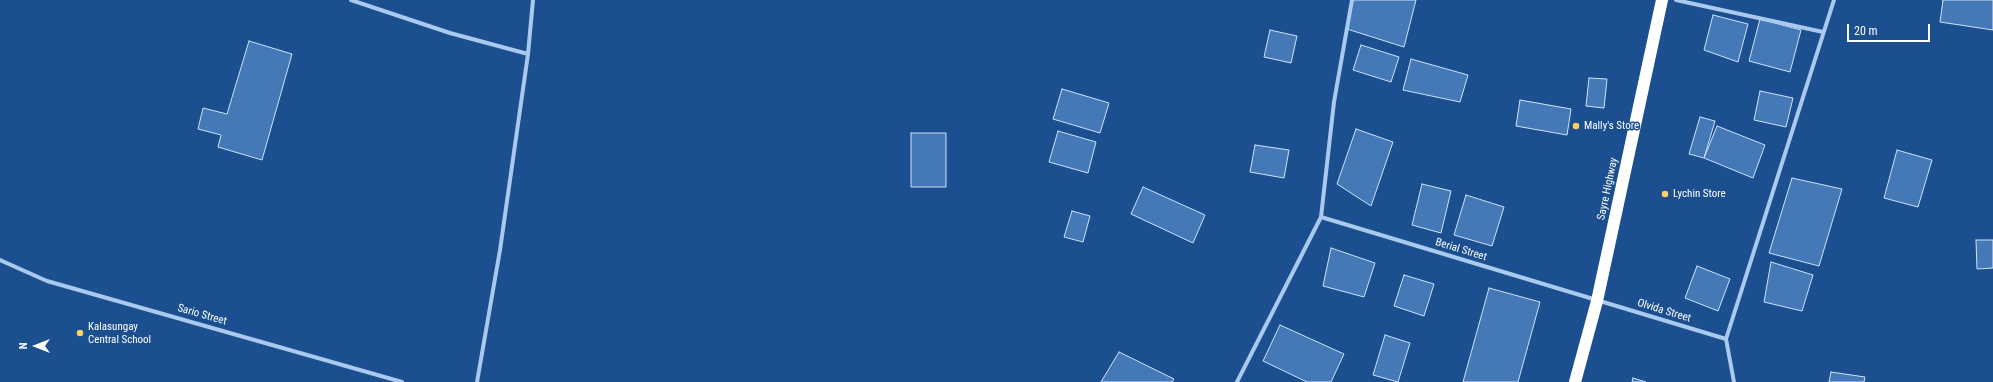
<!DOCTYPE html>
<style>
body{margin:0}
#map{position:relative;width:1993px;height:382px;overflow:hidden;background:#1b4f8f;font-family:"Roboto Condensed",sans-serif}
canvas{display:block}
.north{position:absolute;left:16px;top:326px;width:40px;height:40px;-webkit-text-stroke:3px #1b4f8f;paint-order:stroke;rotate:270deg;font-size:11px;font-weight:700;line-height:16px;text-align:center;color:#fff}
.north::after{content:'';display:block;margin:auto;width:14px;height:18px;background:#fff;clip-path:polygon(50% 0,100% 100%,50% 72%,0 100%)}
.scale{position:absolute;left:1847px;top:24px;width:83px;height:18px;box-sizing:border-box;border:2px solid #fff;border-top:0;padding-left:5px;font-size:12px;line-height:14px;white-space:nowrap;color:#fff;-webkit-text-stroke:3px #1b4f8f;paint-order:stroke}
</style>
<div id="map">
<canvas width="1993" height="382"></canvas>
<div class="north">N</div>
<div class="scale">20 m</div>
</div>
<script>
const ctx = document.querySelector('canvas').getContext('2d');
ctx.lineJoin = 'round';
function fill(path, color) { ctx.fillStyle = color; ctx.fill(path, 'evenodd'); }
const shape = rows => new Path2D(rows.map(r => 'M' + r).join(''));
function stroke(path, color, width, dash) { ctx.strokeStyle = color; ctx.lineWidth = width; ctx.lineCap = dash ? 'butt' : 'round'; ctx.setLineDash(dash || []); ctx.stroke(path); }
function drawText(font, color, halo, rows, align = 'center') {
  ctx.font = font + ' "Roboto Condensed",sans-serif'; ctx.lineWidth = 3; ctx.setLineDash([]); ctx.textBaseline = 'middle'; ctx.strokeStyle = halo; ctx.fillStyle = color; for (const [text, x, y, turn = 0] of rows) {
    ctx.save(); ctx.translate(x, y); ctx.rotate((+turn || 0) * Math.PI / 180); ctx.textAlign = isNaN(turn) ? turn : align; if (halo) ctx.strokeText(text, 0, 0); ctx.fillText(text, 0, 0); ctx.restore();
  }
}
const building = shape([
 [1353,0,1416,0,1404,47,1347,29,1353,0],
 [1943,0,1993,0,1993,30,1940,22,1943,0],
 [1713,15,1748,24,1738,62,1704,50,1713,15],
 [1760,19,1801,30,1790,72,1749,61,1760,19],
 [1270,30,1297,36,1291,63,1264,57,1270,30],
 [249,41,292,54,262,160,218,147,221,135,198,129,203,108,227,114,249,41],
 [1361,45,1399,57,1391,82,1353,70,1361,45],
 [1411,59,1468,75,1460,102,1403,90,1411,59],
 [1589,78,1607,79,1604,108,1586,106,1589,78],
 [1062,89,1109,103,1100,133,1053,119,1062,89],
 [1760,91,1793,98,1786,127,1754,120,1760,91],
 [1520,100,1571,109,1567,135,1516,126,1520,100],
 [1700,117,1715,121,1704,158,1689,154,1700,117],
 [1717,126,1765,145,1753,178,1704,158,1717,126],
 [1356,129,1393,142,1371,206,1337,184,1356,129],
 [1058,131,1096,142,1088,173,1049,162,1058,131],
 [911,133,946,133,946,187,911,187,911,133],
 [1255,145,1289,150,1284,178,1250,172,1255,145],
 [1897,150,1932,160,1918,207,1884,198,1897,150],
 [1792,178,1842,189,1819,266,1769,253,1792,178],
 [1422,184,1451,191,1441,233,1412,225,1422,184],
 [1143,187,1205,215,1193,243,1131,214,1143,187],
 [1466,195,1504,207,1492,246,1454,235,1466,195],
 [1072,211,1090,216,1083,242,1064,237,1072,211],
 [1976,240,1993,240,1993,268,1977,269,1976,240],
 [1331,248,1375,263,1364,297,1323,286,1331,248],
 [1771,262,1813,275,1802,311,1764,302,1771,262],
 [1697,266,1730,279,1718,311,1685,298,1697,266],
 [1404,275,1434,284,1424,316,1394,306,1404,275],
 [1489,288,1540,302,1518,382,1463,382,1489,288],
 [1280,325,1344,354,1331,382,1307,382,1263,361,1280,325],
 [1385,335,1410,343,1398,382,1373,375,1385,335],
 [1119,352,1174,379,1172,382,1101,382,1119,352],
 [1831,372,1865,377,1864,382,1829,382,1831,372],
 [1633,378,1646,382,1632,382,1633,378]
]);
fill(building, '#4478b7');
stroke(building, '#cfe3fa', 1);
stroke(shape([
 [351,0,450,33,528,54],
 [1676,0,1823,32],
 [1321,217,1726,339],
 [0,260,47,281,402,382],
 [477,382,500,250,528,54,533,0],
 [1237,382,1321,217,1334,102,1352,0],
 [1734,382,1726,339,1834,0]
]), '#a9c9ee', 4);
stroke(shape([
 [1575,382,1597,301,1662,0]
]), '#fff', 12);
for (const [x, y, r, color] of [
 [1576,126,4,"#ffd166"],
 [1665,194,4,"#ffd166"],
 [80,333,4,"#ffd166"]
]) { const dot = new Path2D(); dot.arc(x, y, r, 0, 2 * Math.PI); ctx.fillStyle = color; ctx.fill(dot); stroke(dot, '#1b4f8f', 1.5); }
drawText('11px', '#fff', '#1b4f8f', [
 ["Mally's Store",1584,126],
 ["Lychin Store",1673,194],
 ["Kalasungay",88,327],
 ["Central School",88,340]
], 'left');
drawText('11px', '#fff', '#1b4f8f', [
 ["Sayre Highway",1608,189,-78],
 ["Berial Street",1461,250,17],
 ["Olvida Street",1664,311,17],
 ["Sario Street",202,315,16]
]);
</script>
